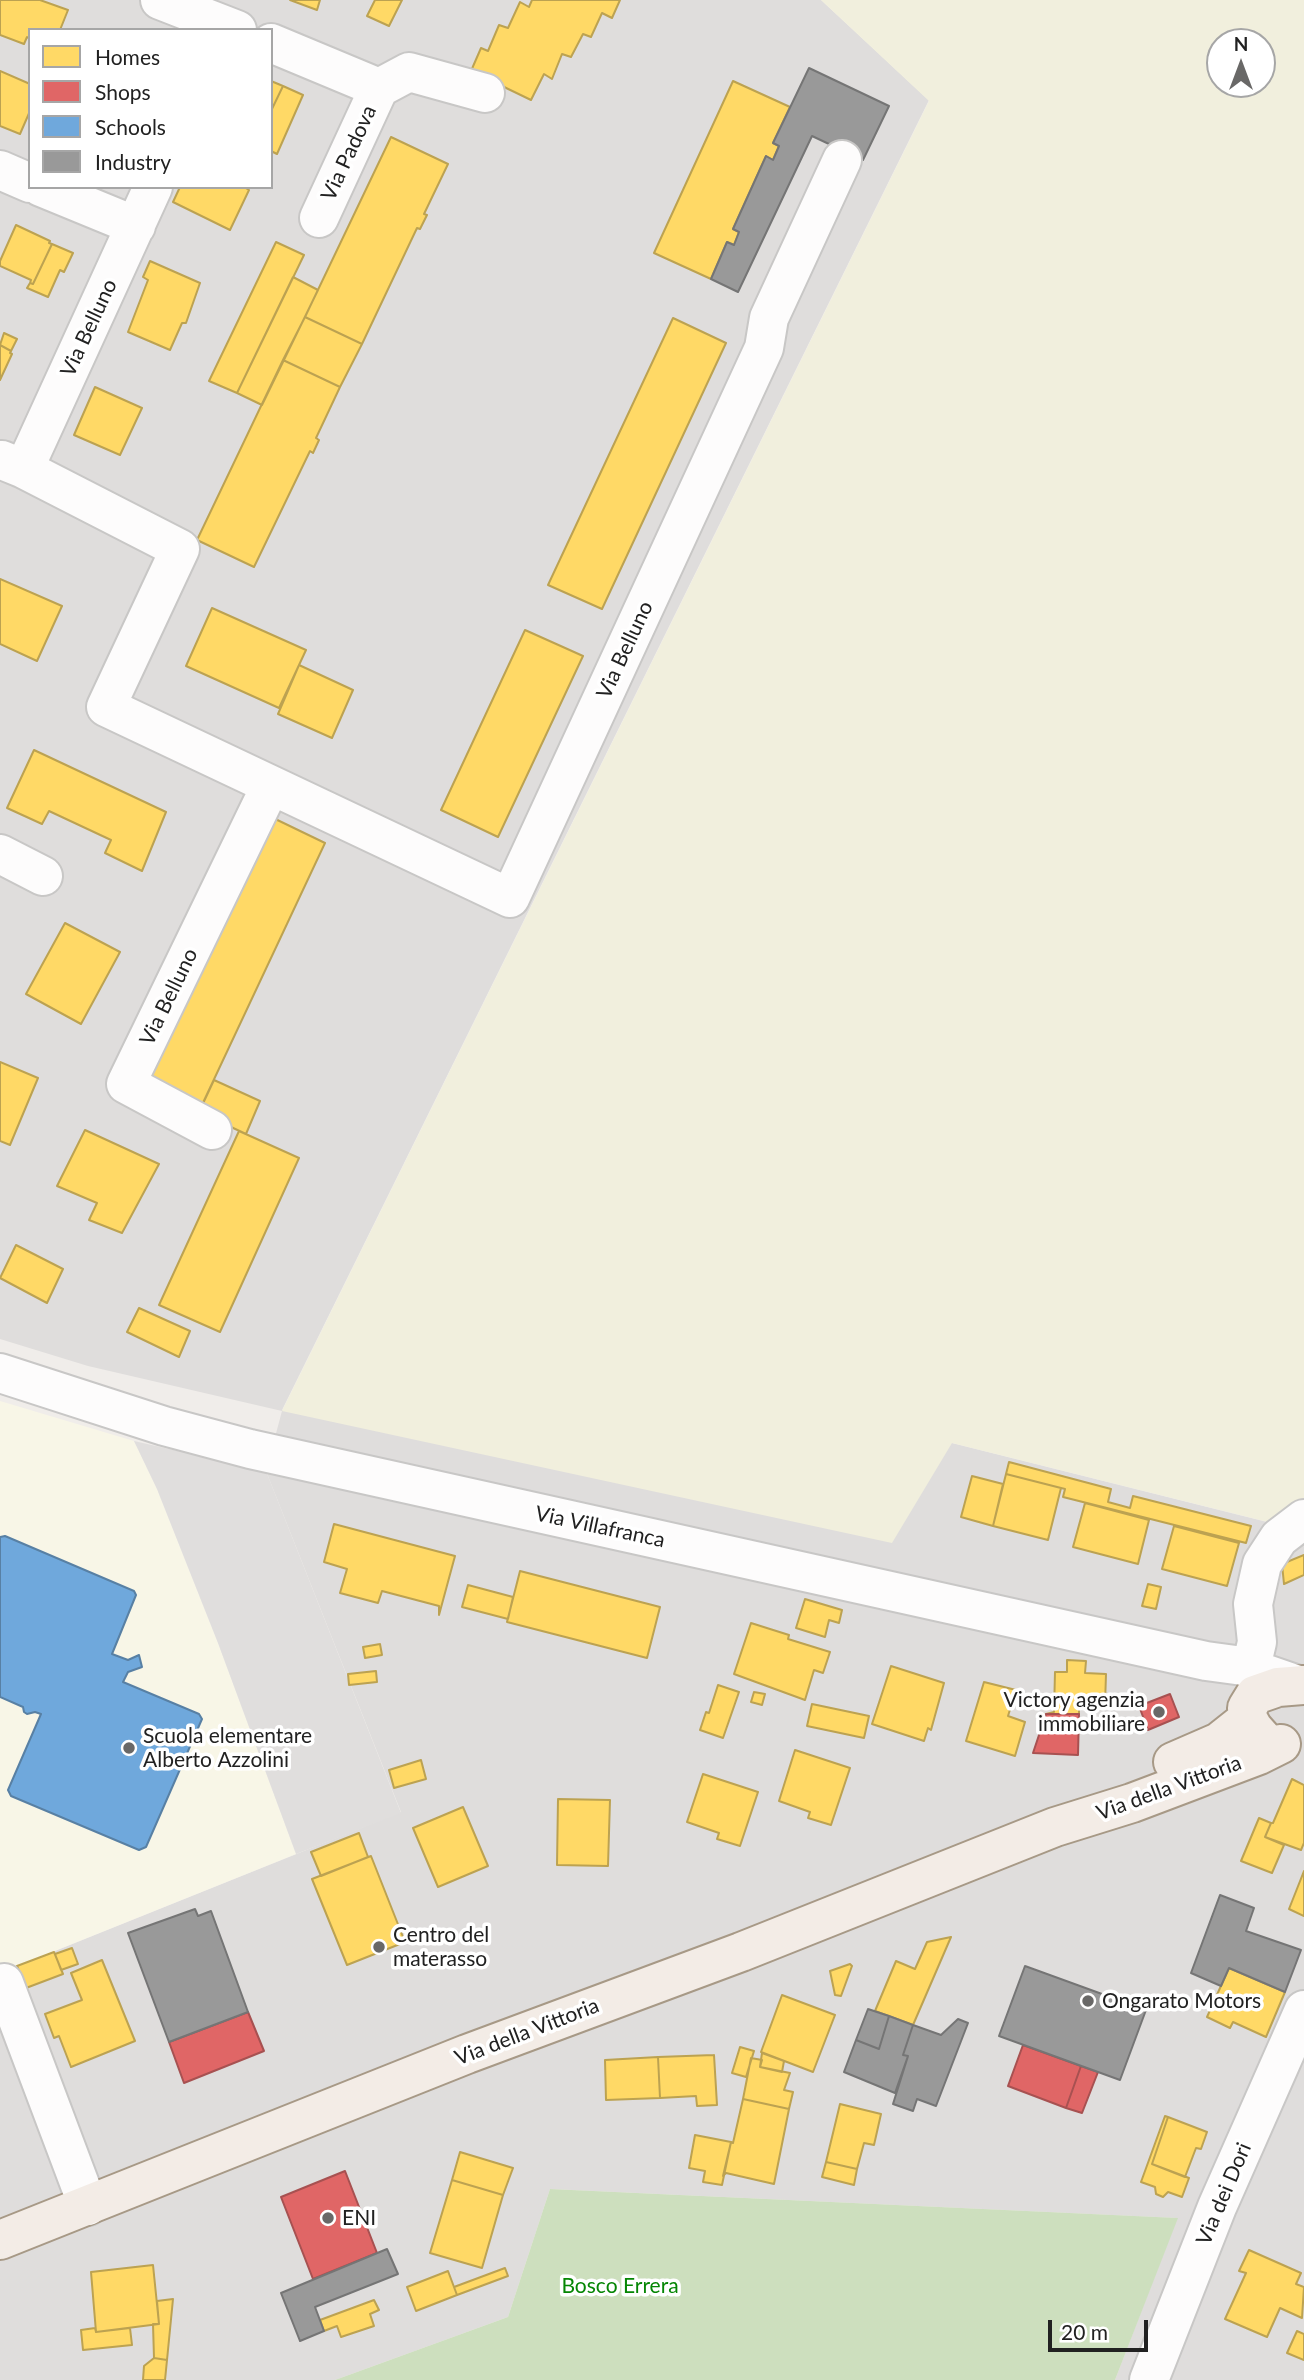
<!DOCTYPE html>
<style>
body{margin:0}
#map{position:relative;width:1304px;height:2380px;overflow:hidden;background:#f0edea;font-family:Lato,sans-serif}
canvas{display:block}
.legend{position:absolute;left:28px;top:28px;width:245px;height:161px;box-sizing:border-box;background:#fff;border:2px solid #a6a6a6;margin:0;padding:9px 12px;list-style:none;font-size:21px;color:#212121}
.legend li{display:flex;align-items:center;gap:14px;height:35px}
.legend b{width:35px;border:2px solid #a6a6a6}
.north{position:absolute;left:1206px;top:28px;width:70px;height:70px;box-sizing:border-box;background:#fff;border:2px solid #a6a6a6;border-radius:50%;rotate:0deg;font-size:19px;font-weight:700;line-height:28px;text-align:center;color:#212121}
.north::after{content:'';display:block;margin:auto;width:24px;height:32px;background:#696867;clip-path:polygon(50% 0,100% 100%,50% 72%,0 100%)}
.scale{position:absolute;left:1048px;top:2320px;width:100px;height:32px;box-sizing:border-box;border:4px solid #212121;border-top:0;padding-left:9px;font-size:21px;line-height:24px;white-space:nowrap;color:#212121;-webkit-text-stroke:5px #fff;paint-order:stroke}
</style>
<div id="map">
<canvas width="1304" height="2380"></canvas>
<ul class="legend">
<li><b style="height:19px;background:#ffd966"></b>Homes</li>
<li><b style="height:19px;background:#e06666"></b>Shops</li>
<li><b style="height:19px;background:#6fa8dc"></b>Schools</li>
<li><b style="height:19px;background:#999"></b>Industry</li>
</ul>
<div class="north">N</div>
<div class="scale">20 m</div>
</div>
<script>
const ctx = document.querySelector('canvas').getContext('2d');
ctx.lineJoin = 'round';
function fill(path, color) { ctx.fillStyle = color; ctx.fill(path, 'evenodd'); }
const shape = rows => new Path2D(rows.map(r => 'M' + r).join(''));
function stroke(path, color, width, dash) { ctx.strokeStyle = color; ctx.lineWidth = width; ctx.lineCap = dash ? 'butt' : 'round'; ctx.setLineDash(dash || []); ctx.stroke(path); }
function drawText(font, color, halo, rows, align = 'center') {
  ctx.font = font + ' Lato,sans-serif'; ctx.lineWidth = 7; ctx.setLineDash([]); ctx.textBaseline = 'middle'; ctx.strokeStyle = halo; ctx.fillStyle = color; for (const [text, x, y, turn = 0] of rows) {
    ctx.save(); ctx.translate(x, y); ctx.rotate((+turn || 0) * Math.PI / 180); ctx.textAlign = isNaN(turn) ? turn : align; if (halo) ctx.strokeText(text, 0, 0); ctx.fillText(text, 0, 0); ctx.restore();
  }
}
fill(shape([
 [0,0,821,0,929,100,282,1410,952,1443,1267,1522,1304,1503,1304,2380,1115,2380,1177,2218,550,2189,508,2317,335,2380,0,2380,0,1973,401,1812,266,1471,282,1411,88,1366,0,1339],
 [30,30,271,30,271,187,30,187]
]), '#dfdddc');
fill(shape([
 [0,1401,134,1441,157,1489,218,1643,296,1854,0,1973]
]), '#f8f6e7');
fill(shape([
 [821,0,1304,0,1304,1503,1268,1522,952,1443,892,1543,282,1411,929,101],
 [1220,42,1262,42,1262,84,1220,84]
]), '#f1efdd');
fill(shape([
 [550,2189,1178,2218,1115,2380,335,2380,508,2317]
]), '#cddfbe');
fill(shape([
 [134,1441,266,1471,401,1813,296,1854,218,1643,157,1489]
]), '#e0dedd');
const homes = shape([
 [0,0,40,0,68,10,60,30,30,30,30,39,27,37,24,44,0,35,0,0],
 [290,0,320,0,317,10,290,0],
 [375,0,402,0,389,26,367,16,375,0],
 [532,0,620,0,612,18,602,13,591,37,583,34,571,57,562,54,552,79,544,74,531,100,471,71,481,48,488,51,499,25,508,28,520,2,529,7,532,0],
 [0,71,30,84,30,111,20,134,0,126,0,71],
 [271,81,283,86,271,111,271,81],
 [733,81,790,107,773,143,779,146,773,160,766,156,733,229,739,232,734,245,727,242,711,279,654,253,733,81],
 [283,86,303,95,277,154,271,151,271,111,283,86],
 [391,137,448,164,424,214,427,215,420,229,417,228,362,344,305,317,391,137],
 [180,187,244,187,249,190,230,230,173,202,180,187],
 [16,225,50,241,49,243,52,244,33,284,30,283,31,280,0,266,0,261,16,225],
 [276,242,304,255,237,393,209,381,276,242],
 [52,244,73,253,64,272,60,270,48,297,27,288,30,283,33,284,52,244],
 [150,261,200,283,186,323,182,323,170,350,128,332,148,280,143,277,150,261],
 [293,277,318,290,262,405,237,393,293,277],
 [305,317,362,344,340,387,283,360,305,317],
 [673,318,726,343,602,609,548,585,673,318],
 [4,333,17,339,11,351,0,345,4,333],
 [0,345,11,351,10,353,12,354,0,380,0,345],
 [283,360,340,387,316,438,319,440,313,453,310,451,254,567,197,540,283,360],
 [95,387,142,408,120,455,74,435,95,387],
 [0,579,62,606,37,661,0,644,0,579],
 [212,608,306,650,279,708,186,666,212,608],
 [525,630,583,656,498,837,441,810,525,630],
 [299,665,353,690,332,738,278,714,299,665],
 [34,750,166,812,142,871,105,853,111,840,49,811,42,824,7,808,34,750],
 [267,815,325,843,201,1107,143,1079,267,815],
 [65,923,120,952,81,1024,26,994,65,923],
 [0,1062,38,1078,10,1145,0,1141,0,1062],
 [214,1080,260,1101,246,1134,199,1112,214,1080],
 [85,1130,159,1164,122,1233,89,1220,97,1203,57,1186,85,1130],
 [239,1131,299,1158,220,1332,159,1305,239,1131],
 [16,1245,63,1269,47,1303,0,1278,16,1245],
 [139,1308,190,1331,179,1357,127,1332,139,1308],
 [1009,1462,1111,1489,1108,1502,1130,1508,1133,1496,1251,1526,1246,1543,1063,1497,1065,1489,1006,1474,1009,1462],
 [1006,1474,1061,1488,1048,1540,993,1526,1006,1474],
 [972,1476,1003,1484,993,1526,961,1517,972,1476],
 [1085,1503,1149,1520,1138,1564,1073,1547,1085,1503],
 [334,1524,455,1556,439,1615,439,1606,382,1591,378,1603,340,1593,347,1569,324,1562,334,1524],
 [1174,1526,1239,1543,1227,1586,1162,1569,1174,1526],
 [1304,1555,1304,1575,1284,1584,1282,1564,1304,1555],
 [520,1571,660,1607,647,1658,507,1622,520,1571],
 [1148,1584,1161,1587,1156,1609,1142,1606,1148,1584],
 [468,1585,513,1597,508,1619,462,1607,468,1585],
 [805,1599,842,1610,839,1623,829,1620,825,1637,796,1628,805,1599],
 [751,1623,789,1635,788,1639,830,1652,823,1673,814,1670,805,1700,734,1674,751,1623],
 [380,1644,382,1655,365,1658,363,1647,380,1644],
 [1067,1660,1086,1661,1085,1673,1106,1674,1105,1705,1083,1704,1082,1709,1079,1709,1079,1714,1046,1714,1054,1712,1055,1672,1067,1672,1067,1660],
 [891,1666,944,1683,931,1730,928,1728,924,1741,872,1724,891,1666],
 [376,1671,377,1682,349,1685,348,1674,376,1671],
 [984,1682,1016,1690,1008,1716,1025,1722,1015,1756,966,1741,984,1682],
 [718,1685,739,1692,723,1738,700,1730,706,1712,709,1713,718,1685],
 [754,1692,765,1694,762,1705,751,1702,754,1692],
 [812,1704,869,1716,864,1738,807,1726,812,1704],
 [795,1750,850,1768,831,1825,808,1818,810,1812,779,1801,795,1750],
 [421,1760,426,1779,394,1788,389,1770,421,1760],
 [703,1774,758,1792,740,1846,717,1839,719,1833,687,1822,703,1774],
 [1292,1779,1304,1785,1304,1843,1301,1850,1265,1837,1271,1823,1273,1823,1292,1779],
 [558,1799,610,1800,608,1866,557,1865,558,1799],
 [463,1807,488,1866,438,1887,413,1828,463,1807],
 [1259,1818,1271,1823,1265,1837,1284,1845,1272,1873,1241,1861,1259,1818],
 [359,1833,368,1857,321,1876,311,1852,359,1833],
 [371,1856,405,1942,347,1965,312,1879,371,1856],
 [1304,1871,1304,1916,1289,1909,1304,1871],
 [951,1937,913,2025,875,2011,896,1961,915,1969,927,1942,951,1937],
 [72,1948,78,1964,61,1970,55,1954,72,1948],
 [54,1952,63,1974,26,1988,17,1966,54,1952],
 [102,1960,135,2041,71,2067,59,2036,54,2038,45,2014,82,2000,71,1973,102,1960],
 [850,1964,852,1966,841,1996,835,1995,830,1971,850,1964],
 [1229,1968,1285,1992,1266,2037,1233,2022,1230,2028,1207,2017,1229,1968],
 [782,1995,835,2015,813,2072,761,2052,782,1995],
 [740,2047,754,2051,746,2077,732,2073,740,2047],
 [762,2053,784,2061,782,2072,760,2067,762,2053],
 [714,2055,717,2105,697,2106,696,2096,660,2098,658,2057,714,2055],
 [658,2057,660,2098,606,2100,605,2060,658,2057],
 [751,2058,762,2060,760,2067,790,2073,784,2090,793,2092,789,2109,743,2099,751,2058],
 [743,2099,789,2109,774,2184,726,2173,723,2176,731,2142,733,2143,743,2099],
 [840,2104,881,2114,874,2145,864,2143,857,2169,826,2162,840,2104],
 [1165,2116,1168,2117,1152,2164,1189,2178,1182,2197,1168,2192,1163,2197,1156,2194,1155,2187,1141,2182,1165,2116],
 [1168,2117,1207,2132,1201,2149,1196,2148,1185,2177,1152,2164,1168,2117],
 [695,2135,731,2142,722,2185,703,2182,705,2171,689,2168,695,2135],
 [460,2152,513,2168,503,2195,452,2180,460,2152],
 [826,2162,857,2169,854,2185,822,2177,826,2162],
 [452,2180,503,2195,482,2268,430,2253,452,2180],
 [1249,2250,1301,2273,1296,2284,1304,2287,1302,2318,1280,2308,1267,2337,1225,2319,1246,2273,1239,2271,1249,2250],
 [153,2265,159,2324,96,2332,91,2272,153,2265],
 [505,2268,508,2276,457,2295,454,2287,505,2268],
 [448,2271,457,2295,416,2311,407,2287,448,2271],
 [173,2299,167,2360,154,2358,153,2324,159,2324,157,2301,173,2299],
 [374,2300,379,2310,370,2314,374,2326,341,2337,337,2326,324,2331,320,2320,374,2300],
 [95,2328,96,2332,130,2328,132,2345,83,2350,81,2330,95,2328],
 [1297,2331,1304,2334,1304,2360,1287,2353,1297,2331],
 [154,2358,167,2360,165,2380,143,2380,144,2366,154,2358]
]);
fill(homes, '#ffd966');
stroke(homes, '#bca251', 2);
const shops = shape([
 [1170,1694,1179,1717,1148,1730,1139,1706,1170,1694],
 [1046,1714,1079,1714,1078,1755,1033,1753,1046,1714],
 [248,2012,264,2051,184,2083,169,2042,248,2012],
 [1023,2045,1081,2066,1066,2108,1008,2086,1023,2045],
 [1081,2066,1098,2072,1082,2113,1066,2108,1081,2066],
 [345,2171,377,2253,313,2279,281,2197,345,2171]
]);
fill(shops, '#e06666');
stroke(shops, '#a75151', 2);
const schools = shape([
 [5,1536,134,1591,136,1595,112,1654,128,1660,139,1655,142,1667,128,1672,123,1682,199,1714,202,1719,146,1847,139,1850,11,1796,8,1790,41,1714,35,1712,27,1714,24,1712,23,1707,0,1697,0,1537,5,1536]
]);
fill(schools, '#6fa8dc');
stroke(schools, '#5880a4', 2);
const industry = shape([
 [809,68,889,106,863,160,812,136,738,292,711,279,727,242,734,245,739,232,733,229,766,156,773,160,779,146,773,143,809,68],
 [1220,1895,1254,1908,1246,1931,1301,1950,1285,1992,1229,1968,1221,1986,1191,1973,1220,1895],
 [195,1909,198,1916,211,1911,248,2012,169,2042,128,1933,195,1909],
 [1025,1966,1146,2010,1120,2080,999,2036,1025,1966],
 [868,2009,889,2016,879,2049,856,2040,868,2009],
 [889,2016,913,2025,903,2055,908,2056,895,2093,844,2072,856,2040,879,2049,889,2016],
 [958,2019,968,2023,936,2106,917,2099,913,2111,893,2104,908,2056,903,2055,913,2025,941,2035,958,2019],
 [387,2249,398,2274,315,2307,324,2331,300,2341,281,2293,387,2249]
]);
fill(industry, '#999');
stroke(industry, '#757575', 2);
const minor = shape([
 [160,0,237,30],
 [271,43,379,88,319,218],
 [379,88,409,72,485,93],
 [0,170,30,183],
 [41,187,136,226],
 [2,460,24,469,153,187],
 [24,469,180,549,106,707,510,898,764,348,769,318,842,160],
 [0,854,43,876],
 [212,1130,126,1084,271,785],
 [0,1373,164,1426,250,1449,1206,1661,1243,1666,1298,1685],
 [1251,1668,1257,1642,1253,1604,1262,1564,1279,1538,1304,1519],
 [4,1983,88,2206],
 [1149,2380,1217,2207,1304,2010]
]);
const major = shape([
 [1261,1737,1253,1728,1248,1719,1247,1708,1255,1695,1278,1687,1304,1685],
 [1173,1762,1219,1742,1248,1719],
 [0,2240,467,2054,741,1952,1055,1827,1132,1803,1259,1755,1281,1744]
]);
stroke(minor, '#c8c7c6', 42);
stroke(major, '#a79986', 42);
stroke(minor, '#fdfcfc', 38);
stroke(major, '#f3ece6', 38);
for (const [x, y, r, color] of [
 [1159,1712,7,"#696867"],
 [129,1748,7,"#696867"],
 [379,1947,7,"#696867"],
 [1088,2001,7,"#696867"],
 [328,2218,7,"#696867"]
]) { const dot = new Path2D(); dot.arc(x, y, r, 0, 2 * Math.PI); ctx.fillStyle = color; ctx.fill(dot); stroke(dot, '#fff', 2.5); }
drawText('21px', '#212121', '#fff', [
 ["Via Padova",349,153,-65],
 ["Via Belluno",89,328,-65],
 ["Via Belluno",625,650,-65],
 ["Via Belluno",169,997,-64],
 ["Via Villafranca",600,1527,12],
 ["Via della Vittoria",1169,1788,-20],
 ["Via della Vittoria",527,2032,-21],
 ["Via dei Dori",1224,2194,-67]
]);
drawText('21px', '#212121', '#fff', [
 ["Victory agenzia",1145,1700,"right"],
 ["immobiliare",1145,1724,"right"],
 ["Scuola elementare",143,1736],
 ["Alberto Azzolini",143,1760],
 ["Centro del",393,1935],
 ["materasso",393,1959],
 ["Ongarato Motors",1102,2001],
 ["ENI",342,2218]
], 'left');
drawText('21px', '#058604', '#fff', [
 ["Bosco Errera",620,2286]
]);
</script>
